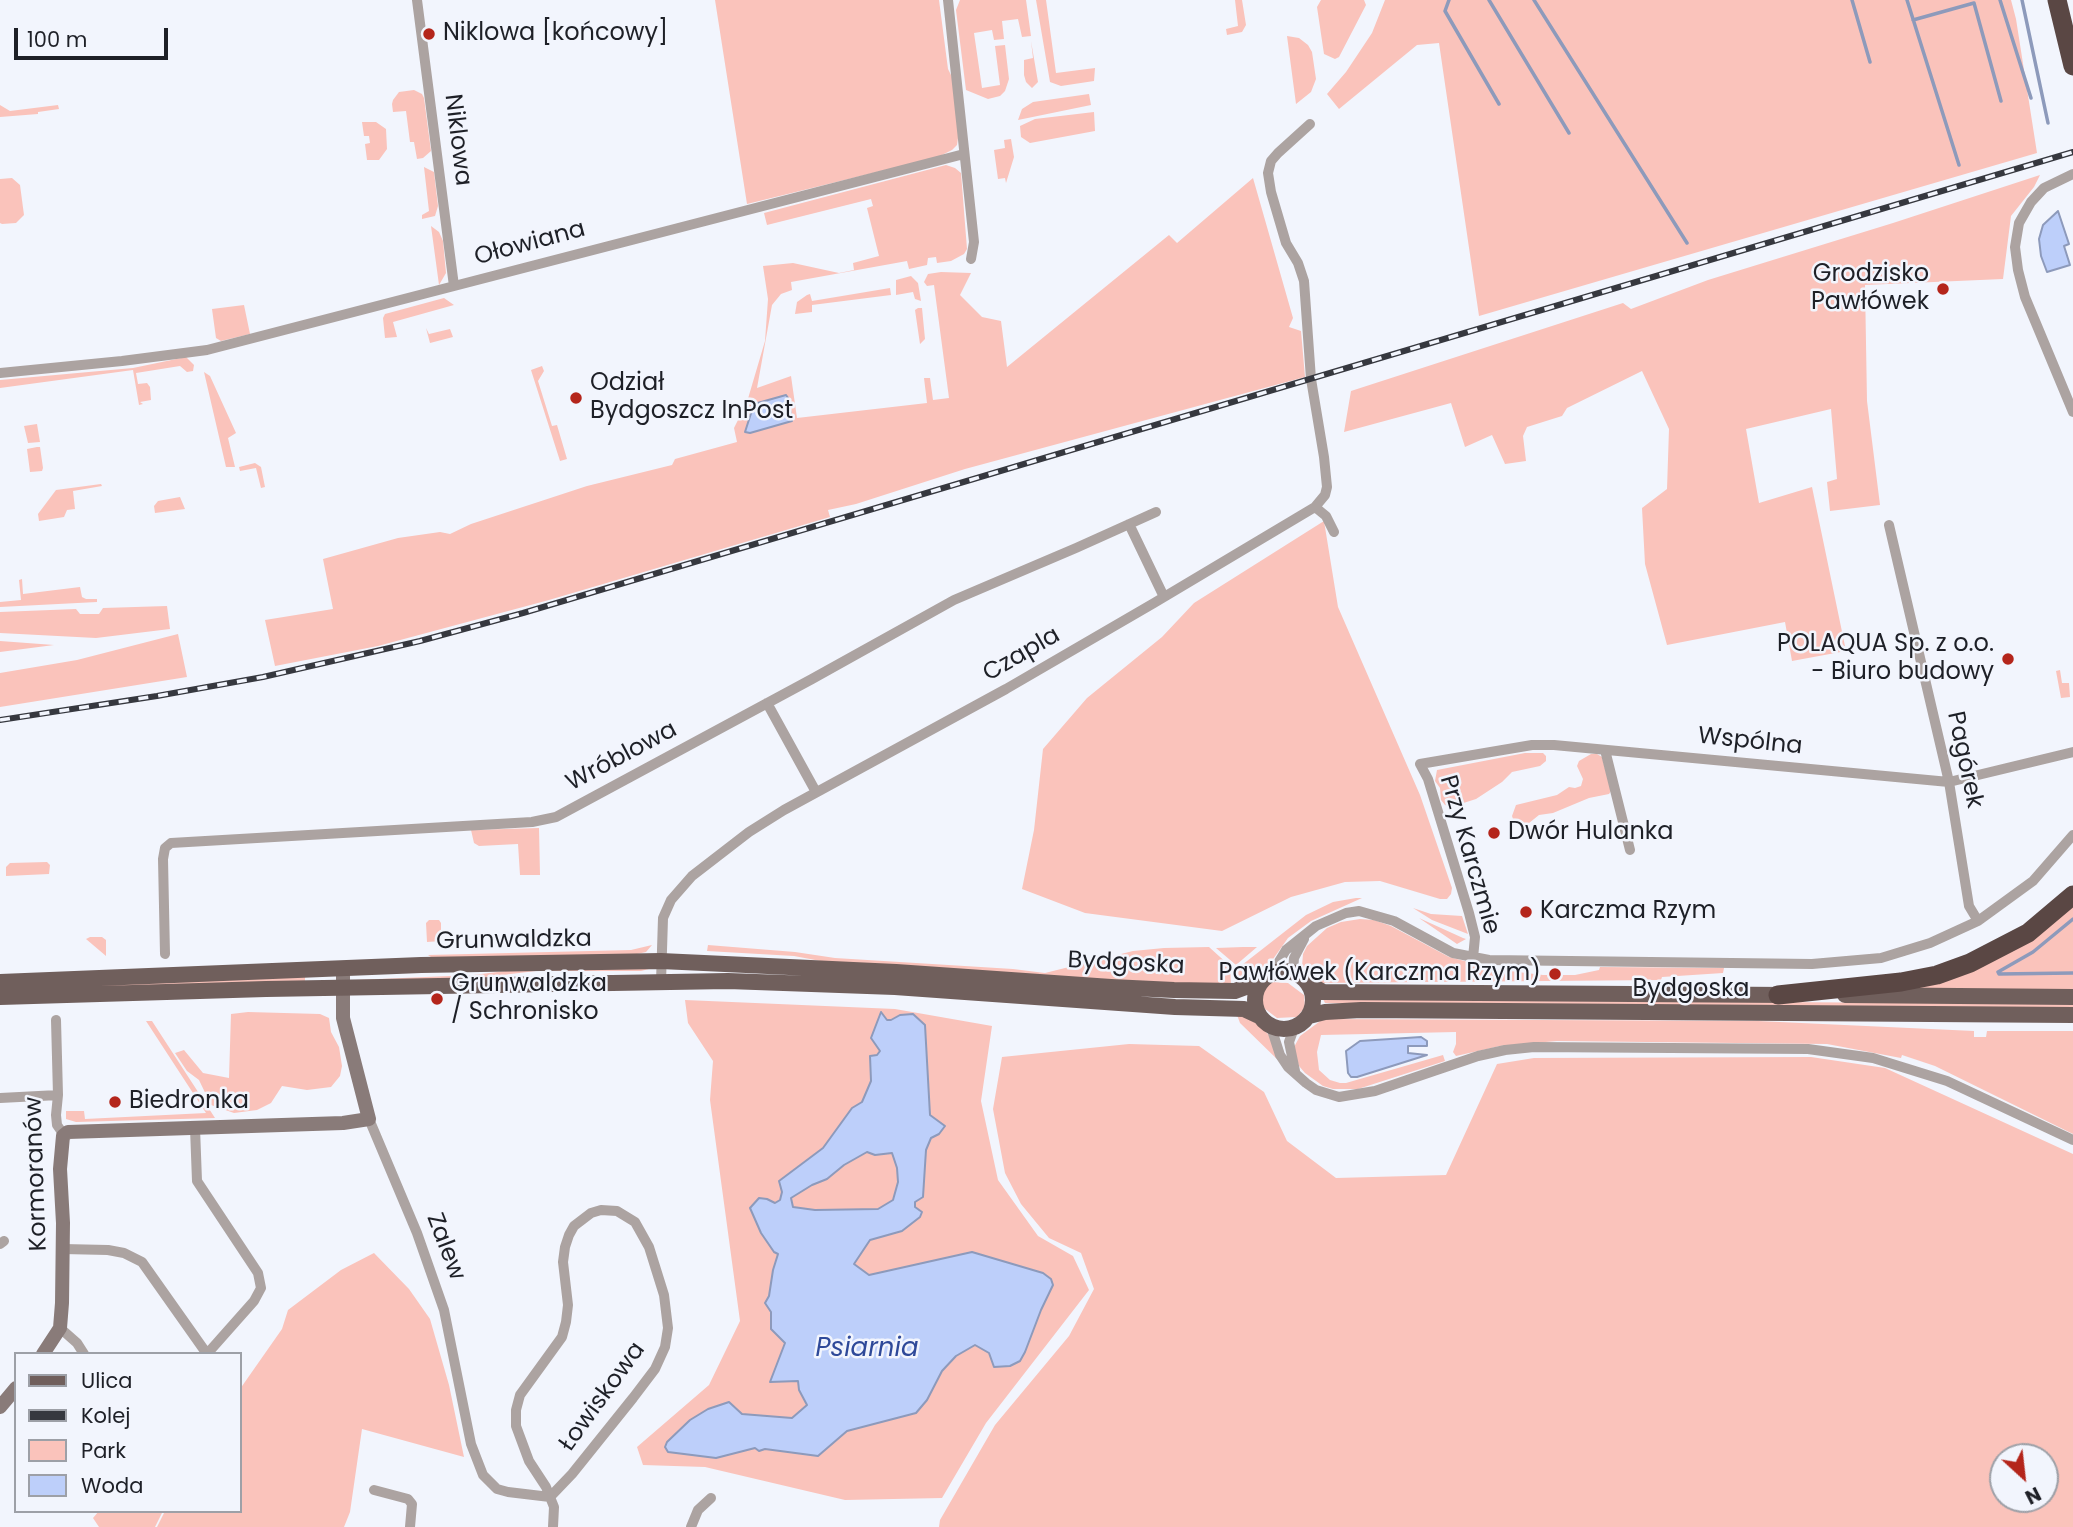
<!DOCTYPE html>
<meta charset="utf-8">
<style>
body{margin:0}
#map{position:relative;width:2073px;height:1527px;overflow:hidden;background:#f2f5fd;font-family:Poppins,sans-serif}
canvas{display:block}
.legend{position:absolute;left:14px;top:1352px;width:228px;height:161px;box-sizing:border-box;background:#f2f5fd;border:2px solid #9da0a7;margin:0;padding:9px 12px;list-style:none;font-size:21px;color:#1e2027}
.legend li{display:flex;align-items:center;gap:14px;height:35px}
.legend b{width:35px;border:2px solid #9da0a7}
.north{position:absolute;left:1989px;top:1443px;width:70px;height:70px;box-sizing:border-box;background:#f2f5fd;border:2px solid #9da0a7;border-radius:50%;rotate:153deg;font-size:19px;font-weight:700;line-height:28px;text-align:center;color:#1e2027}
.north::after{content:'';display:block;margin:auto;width:24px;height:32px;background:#b4251b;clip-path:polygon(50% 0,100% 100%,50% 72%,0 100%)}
.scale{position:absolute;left:14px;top:28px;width:154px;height:32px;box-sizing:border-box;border:4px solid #1e2027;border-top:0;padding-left:9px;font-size:21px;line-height:24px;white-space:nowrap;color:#1e2027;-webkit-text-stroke:5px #f2f5fd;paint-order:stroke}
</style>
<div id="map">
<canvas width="2073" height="1527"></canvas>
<ul class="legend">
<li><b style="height:9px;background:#705f5c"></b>Ulica</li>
<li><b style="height:9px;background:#36383f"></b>Kolej</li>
<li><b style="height:19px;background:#fac3bb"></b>Park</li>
<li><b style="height:19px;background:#bdcffa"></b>Woda</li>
</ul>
<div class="north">N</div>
<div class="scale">100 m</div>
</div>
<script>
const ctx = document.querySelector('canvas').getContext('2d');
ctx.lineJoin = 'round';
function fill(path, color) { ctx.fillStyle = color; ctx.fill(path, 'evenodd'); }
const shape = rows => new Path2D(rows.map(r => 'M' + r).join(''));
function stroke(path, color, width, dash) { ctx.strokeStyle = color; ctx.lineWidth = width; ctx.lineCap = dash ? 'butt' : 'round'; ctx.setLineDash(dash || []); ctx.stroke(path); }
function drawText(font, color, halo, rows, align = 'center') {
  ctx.font = font + ' Poppins,sans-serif'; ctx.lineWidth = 5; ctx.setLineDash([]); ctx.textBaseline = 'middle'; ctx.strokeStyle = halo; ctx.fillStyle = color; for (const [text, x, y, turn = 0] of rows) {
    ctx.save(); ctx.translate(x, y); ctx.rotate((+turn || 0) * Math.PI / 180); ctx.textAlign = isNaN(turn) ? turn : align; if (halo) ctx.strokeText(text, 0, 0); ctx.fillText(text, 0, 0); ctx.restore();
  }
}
fill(shape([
 [715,0,939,0,948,69,952,77,959,131,957,145,952,150,938,157,747,204],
 [960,0,1026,0,1031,36,1022,37,1018,19,1002,21,1004,39,994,40,992,30,974,33,982,88,1000,85,995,46,1005,45,1009,79,1005,91,1000,96,988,99,966,90,956,10],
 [1036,0,1046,0,1056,73,1095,68,1094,81,1061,86,1050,82],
 [1235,0,1242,0,1246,25,1242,32,1227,35,1226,29,1238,26],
 [1321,0,1364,0,1366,5,1339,57,1335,59,1324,54,1317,7],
 [1385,0,2011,0,2016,19,2037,153,1479,316,1439,43,1417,45,1339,109,1327,94,1346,72,1372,33],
 [1287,36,1299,38,1308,45,1312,52,1316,79,1311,92,1296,104],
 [1031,41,1038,82,1032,88,1026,82,1024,75,1024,60,1033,58],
 [414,90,422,94,424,98,431,151,423,158,417,159,414,142,410,142,406,111,393,112,392,104,393,100,399,92],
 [1089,94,1091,105,1018,120,1022,109,1033,102],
 [0,105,10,111,58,105,59,109,38,112,38,114,0,117],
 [1094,112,1095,131,1030,143,1021,137,1020,126,1035,119],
 [362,122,376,122,386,129,387,149,379,160,367,160,365,144,370,143,369,136,364,136],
 [1011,139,1014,157,1006,183,1005,178,998,179,994,150,1005,148,1004,140],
 [946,165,955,168,961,173,967,249,964,254,951,261,937,263,936,257,928,258,927,265,909,269,907,261,791,282,792,290,781,294,772,305,757,388,791,376,797,418,927,403,924,378,930,378,933,400,949,398,934,285,927,286,924,282,928,274,941,272,971,273,960,295,982,317,1001,321,1007,367,1169,235,1177,243,1253,178,1293,318,1289,327,1301,331,1305,377,965,469,856,504,828,510,830,517,549,600,378,646,275,666,265,620,333,609,323,559,398,538,440,532,450,534,471,524,587,486,672,465,675,459,737,442,734,428,747,402,765,341,768,299,763,266,793,263,839,273,854,270,853,263,879,256,867,208,873,206,871,199,767,225,764,213],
 [424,167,434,172,438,206,435,216,422,219,422,215,429,211],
 [2040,175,2034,187,2011,216,2003,279,1865,285,1867,401,1880,505,1830,511,1827,482,1837,479,1831,409,1746,429,1759,503,1812,487,1846,651,1792,661,1785,622,1667,645,1645,564,1642,508,1667,489,1669,429,1642,371,1567,408,1562,416,1527,427,1523,436,1526,461,1505,464,1492,435,1465,447,1451,403,1344,432,1351,391,1623,303,1631,309,1708,280,1893,223],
 [12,178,20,185,24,215,16,223,2,224,0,223,0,179],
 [431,226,439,232,443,241,446,273,439,285],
 [911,276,918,283,921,301,915,299,913,292,896,295,896,280],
 [890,288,891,295,812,305,812,312,795,314,797,302,807,295,810,294,812,301],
 [444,298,454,305,393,322,397,337,385,338,383,318,385,314],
 [244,305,250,334,221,341,216,338,212,309],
 [918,308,922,308,925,339,920,344,915,310],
 [426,328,429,334,450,329,453,337,430,343],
 [186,357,194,365,193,371,187,372,180,366,136,373,138,384,147,383,150,387,151,400,140,402,143,404,139,405,133,370,0,388,0,380,133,368],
 [542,366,544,371,538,381,552,426,557,425,567,459,560,461,531,370],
 [204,372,210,376,236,433,228,438,235,467,226,467],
 [37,424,40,442,28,443,24,426],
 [37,447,40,447,43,468,42,471,30,472,27,449],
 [255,463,261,467,265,487,261,488,256,468,240,471,239,467],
 [101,484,102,486,73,491,75,509,67,510,64,517,39,521,38,514,56,490],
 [180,497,185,509,155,513,154,506,158,501],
 [1324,521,1338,607,1420,795,1452,888,1451,894,1447,899,1440,899,1380,881,1345,882,1291,897,1222,931,1085,913,1022,889,1034,830,1043,749,1087,698,1162,637,1194,603],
 [22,579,23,594,80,587,82,597,86,599,97,599,97,602,0,607,0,602,21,600,19,580],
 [167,606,170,629,96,638,0,633,0,612,76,609,80,614,99,614,103,608],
 [178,634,187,677,0,707,0,673,77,660],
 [0,641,54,645,0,652],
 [2060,670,2062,683,2069,683,2070,697,2061,698,2056,671],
 [1525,753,1543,753,1546,756,1546,761,1540,766,1512,772,1502,782,1476,799,1451,807,1445,805,1441,800,1440,788,1435,781,1437,770],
 [1591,754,1597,754,1602,757,1611,791,1609,794,1589,798,1553,813,1539,815,1524,827,1514,822,1512,816,1516,805,1557,795,1569,787,1575,788,1581,786,1583,779,1577,766,1579,761],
 [539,828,540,875,520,875,518,844,479,846,474,843,471,830],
 [47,862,50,865,49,874,6,876,6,867,10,863],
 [1356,898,1362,898,1311,921,1288,938,1271,962,1238,983,1238,971,1242,965,1306,915,1333,902],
 [2073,904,2073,990,1897,989],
 [1413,908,1431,914,1462,916,1468,934,1432,920],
 [1419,918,1463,938,1466,939,1457,944],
 [1360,919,1374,920,1391,926,1449,957,1484,966,1485,968,1543,975,1575,975,1599,970,1600,967,1724,968,1723,973,1662,977,1661,980,1317,983,1311,979,1302,966,1303,954,1307,946,1327,928,1341,922],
 [429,920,439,920,441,923,441,941,427,942,426,923],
 [90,937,102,937,106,940,106,956,86,939],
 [652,945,646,952,637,954,434,959,428,955,631,950],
 [708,945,795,952,835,958,1013,969,1045,973,1133,951,1164,948,1209,947,1230,966,1231,984,1189,984,831,963,794,956,707,951],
 [1257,947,1236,965,1216,948,1243,947],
 [530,968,649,969,641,971,536,971,469,979,355,980,473,975],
 [305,975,305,984,0,992,0,988],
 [1271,982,1288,983,1304,995,1305,1007,1297,1017,1277,1018,1260,1005,1260,995],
 [1323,999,2073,1004,2073,1009,1436,1005,1325,1003],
 [685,1000,895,1009,992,1026,981,1101,998,1180,1038,1236,1073,1256,1089,1290,986,1423,942,1498,845,1500,705,1467,643,1465,637,1447,709,1385,740,1321,710,1100,713,1061,688,1023],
 [248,1012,320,1014,329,1018,331,1032,339,1047,342,1066,340,1076,331,1087,307,1090,282,1086,271,1103,257,1110,234,1113,211,1105,199,1080,187,1071,175,1053,184,1050,203,1073,229,1078,231,1014],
 [1237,1015,1245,1017,1256,1023,1269,1035,1281,1063,1240,1023],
 [1323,1019,1758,1021,1974,1031,1974,1037,1986,1037,1987,1031,2073,1031,2073,1134,1935,1066,1902,1055,1901,1058,1827,1044,1557,1041,1500,1046,1456,1056,1453,1052,1456,1044,1456,1032,1321,1035,1317,1052,1319,1070,1330,1080,1340,1083,1346,1083,1443,1055,1445,1061,1358,1089,1333,1089,1323,1086,1305,1073,1299,1066,1293,1049,1300,1036],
 [146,1021,152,1021,215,1118,76,1122,66,1119,66,1111,84,1111,85,1119,206,1113],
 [1129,1044,1199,1046,1264,1092,1287,1141,1336,1178,1446,1175,1497,1064,1534,1058,1811,1057,1885,1068,2073,1154,2073,1527,939,1527,940,1520,995,1425,1069,1336,1094,1289,1081,1253,1049,1238,1021,1204,1005,1173,993,1109,1002,1057],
 [2003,1457,2045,1457,2045,1499,2003,1499],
 [374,1253,409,1289,430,1319,449,1385,464,1457,362,1429,350,1512,344,1527,157,1527,165,1511,240,1511,240,1389,282,1329,288,1310,341,1270],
 [99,1511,163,1511,155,1527,99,1527,93,1518]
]), '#fac3bb');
const water = shape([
 [2058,211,2069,244,2064,246,2070,265,2047,272,2041,256,2039,239,2043,225,2058,211],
 [786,395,788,398,792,421,750,433,745,432,754,404,786,395],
 [881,1012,887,1020,891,1020,900,1015,913,1014,925,1025,930,1115,945,1126,939,1134,931,1138,926,1150,923,1197,915,1202,915,1207,922,1212,920,1217,902,1231,870,1240,854,1264,869,1275,972,1252,1043,1273,1051,1279,1053,1285,1041,1310,1025,1352,1020,1361,1010,1366,994,1367,989,1353,975,1345,956,1356,942,1371,927,1400,916,1413,847,1431,818,1456,765,1449,759,1451,755,1448,716,1458,668,1452,665,1447,667,1442,690,1420,708,1409,729,1402,742,1414,792,1418,807,1405,799,1390,798,1381,770,1382,785,1343,771,1329,771,1312,765,1303,769,1296,773,1270,778,1254,774,1252,761,1233,750,1208,759,1198,767,1199,775,1203,780,1200,782,1192,779,1181,823,1148,852,1108,862,1102,871,1081,870,1056,877,1055,880,1051,871,1038,881,1012],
 [867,1152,875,1155,892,1153,897,1168,898,1182,893,1200,878,1209,815,1210,793,1207,791,1198,812,1185,827,1179,844,1165,867,1152],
 [1421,1037,1427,1041,1427,1046,1408,1046,1408,1053,1427,1055,1357,1077,1351,1077,1348,1073,1346,1051,1360,1041,1421,1037]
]);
fill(water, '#bdcffa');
stroke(water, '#8d9abb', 2);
stroke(shape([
 [1449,0,1445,11,1499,104],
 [1489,0,1569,133],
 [1534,0,1687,243],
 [1852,0,1870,62],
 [1907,0,1959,165],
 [2000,0,2031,98],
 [2022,0,2048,123],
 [1913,20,1974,3,2001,101],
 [2073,919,2033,952,1998,972,1999,974,2073,973]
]), '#8d9abb', 3.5);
stroke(shape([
 [417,0,454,286],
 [948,0,974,242,971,259],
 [2073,174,2044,188,2031,202,2019,223,2015,247,2018,270,2025,297,2073,412],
 [0,373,122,361,207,350,964,154],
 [1315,507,1326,516,1334,532],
 [1129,524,1164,597],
 [1889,525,1949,782,1969,906,1978,921],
 [767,703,816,792],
 [1605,750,1630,850],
 [165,954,163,859,165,848,171,843,532,822,556,817,812,679,954,600,1076,548,1156,512],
 [1473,958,1475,937,1469,913,1428,779,1420,764,1532,745,1554,745,1949,782,2073,752],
 [1293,972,1294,958,1304,939],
 [1272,973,1286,950,1316,926,1346,913,1359,911,1394,921,1453,953,1489,960,1812,964,1881,958,1930,943,1978,921,2033,881,2073,835],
 [661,982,663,918,671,900,692,876,749,832,784,810,1006,689,1154,603,1315,507,1325,495,1327,487,1324,457,1311,379,1304,281,1298,263,1286,243,1271,192,1268,173,1271,161,1278,153,1310,124],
 [56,1020,58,1095,56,1115,57,1125,64,1135],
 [1271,1027,1280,1055,1288,1067,1306,1083,1316,1090,1339,1097,1375,1091,1478,1056,1505,1050,1534,1047,1808,1049,1873,1058,1947,1081,2073,1140],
 [1294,1028,1289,1042,1295,1071],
 [0,1098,58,1095],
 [369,1119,417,1233,444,1310,471,1444,483,1475,497,1489,508,1492,550,1497],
 [195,1128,197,1181,258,1273,261,1288,254,1301,207,1354],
 [0,1244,4,1241],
 [63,1249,108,1250,124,1253,142,1262,207,1354],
 [60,1328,77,1343,84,1354],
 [374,1490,408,1499,412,1504,410,1527],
 [550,1497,572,1474,633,1398,655,1369,665,1347,668,1328,664,1295,649,1247,635,1222,617,1211,601,1210,591,1213,574,1226,569,1235,565,1247,563,1262,568,1305,566,1322,562,1337,520,1395,516,1410,516,1426,529,1461,546,1487,554,1507,553,1527],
 [691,1527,698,1510,711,1498]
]), '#aca3a1', 10);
stroke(shape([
 [43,1354,60,1328,62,1303,63,1223,60,1169,63,1136,68,1132,343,1123,369,1119,343,1018,343,968],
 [0,1407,16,1388]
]), '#897b79', 14);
stroke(shape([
 '1255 1000a29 29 0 1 1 58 0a29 29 0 1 1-58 0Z',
 [0,982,421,965,661,961,896,972,1111,987,1174,990,1235,991,1262,981],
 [1309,984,1323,992,1788,995],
 [1845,995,2073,997],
 [0,997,266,989,728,981,895,987,1175,1007,1244,1009,1259,1016],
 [1309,1016,1325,1012,1361,1010,2073,1015]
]), '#705f5c', 16);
stroke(shape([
 [2057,0,2073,66],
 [1778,995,1901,982,1937,975,1970,963,2028,933,2073,895]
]), '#5a4744', 19);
const rail = shape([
 [0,720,157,696,263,677,420,641,523,613,2073,152]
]);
stroke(rail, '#36383f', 6);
stroke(rail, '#f2f5fd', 3.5, [10]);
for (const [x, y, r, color] of [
 [429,34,7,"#b4251b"],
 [1943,289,7,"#b4251b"],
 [576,398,7,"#b4251b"],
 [2008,659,7,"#b4251b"],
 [1494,833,7,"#b4251b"],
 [1526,912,7,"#b4251b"],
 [1555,974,7,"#b4251b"],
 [437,999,7,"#b4251b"],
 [115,1102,7,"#b4251b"]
]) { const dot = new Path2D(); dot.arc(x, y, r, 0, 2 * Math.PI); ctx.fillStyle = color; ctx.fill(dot); stroke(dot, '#f2f5fd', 2.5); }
drawText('24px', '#1e2027', '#f2f5fd', [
 ["Niklowa [końcowy]",443,34],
 ["Grodzisko",1929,275,"right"],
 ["Pawłówek",1929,303,"right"],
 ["Odział",590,384],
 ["Bydgoszcz InPost",590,412],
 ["POLAQUA Sp. z o.o.",1994,645,"right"],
 ["- Biuro budowy",1994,673,"right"],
 ["Dwór Hulanka",1508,833],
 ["Karczma Rzym",1540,912],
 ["Pawłówek (Karczma Rzym)",1541,974,"right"],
 ["Grunwaldzka",451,985],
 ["/ Schronisko",451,1013],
 ["Biedronka",129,1102]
], 'left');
drawText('24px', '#1e2027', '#f2f5fd', [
 ["Niklowa",457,140,83],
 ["Ołowiana",530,244,-15],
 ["Czapla",1022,655,-30],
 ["Wspólna",1750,742,6],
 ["Wróblowa",622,757,-28],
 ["Pagórek",1964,760,78],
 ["Przy Karczmie",1469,855,74],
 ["Grunwaldzka",514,941,-1],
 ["Bydgoska",1126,964,3],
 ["Bydgoska",1691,990],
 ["Kormoranów",37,1174,-92],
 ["Zalew",445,1247,69],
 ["Łowiskowa",603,1397,-54]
]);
drawText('italic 26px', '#2e4999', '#f2f5fd', [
 ["Psiarnia",867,1349]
]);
</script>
